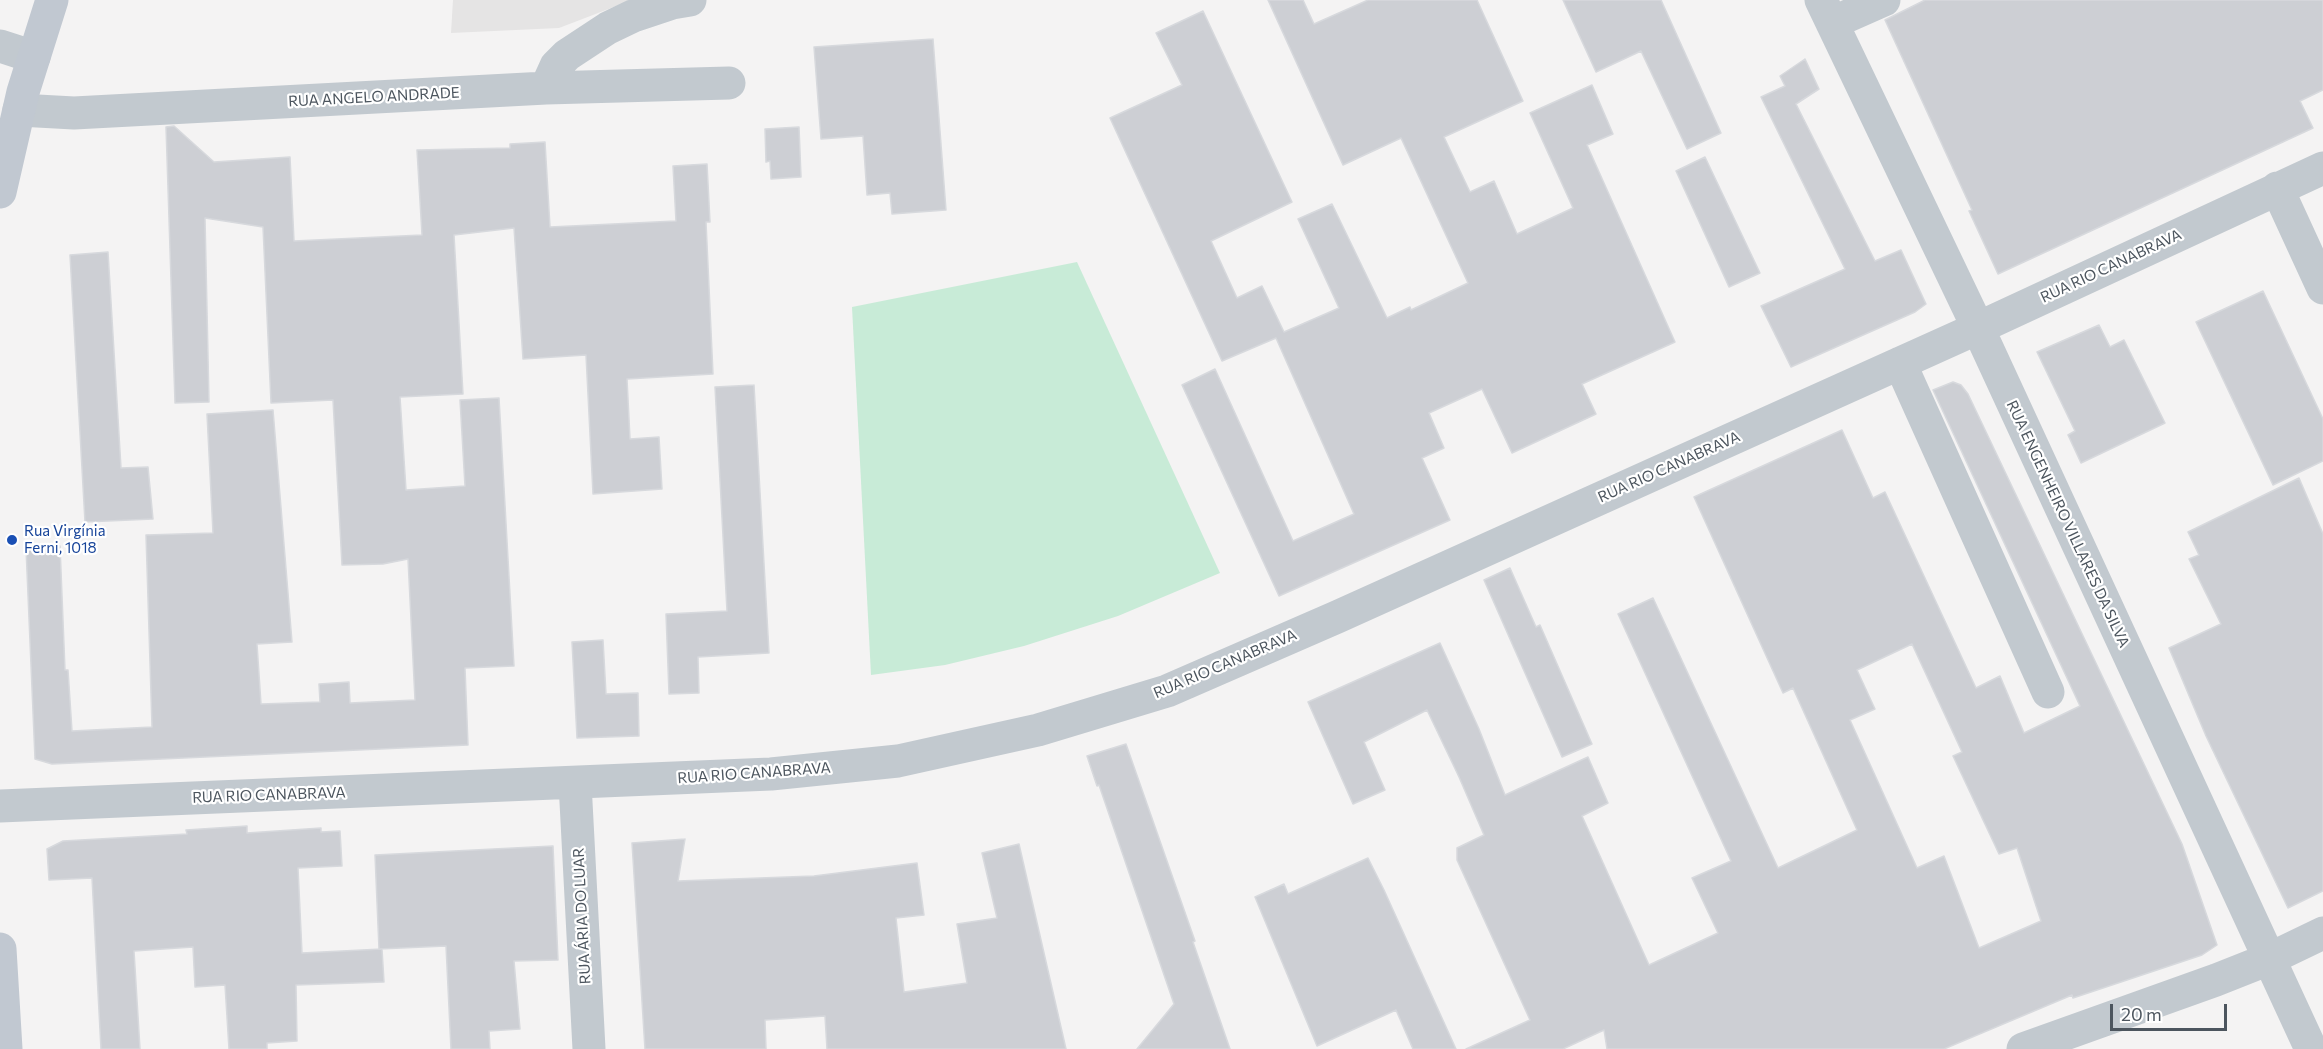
<!DOCTYPE html>
<meta charset="utf-8">
<style>
body{margin:0}
#map{position:relative;width:2323px;height:1049px;overflow:hidden;background:#f4f3f3;font-family:Commissioner,sans-serif}
canvas{display:block}
.scale{position:absolute;left:2110px;top:1004px;width:117px;height:27px;box-sizing:border-box;border:3px solid #4c555e;border-top:0;padding-left:8px;font-size:18px;line-height:21px;white-space:nowrap;color:#4c555e;-webkit-text-stroke:4px #fff;paint-order:stroke}
</style>
<div id="map">
<canvas width="2323" height="1049"></canvas>
<div class="scale">20 m</div>
</div>
<script>
const ctx = document.querySelector('canvas').getContext('2d');
ctx.lineJoin = 'round';
function fill(path, color) { ctx.fillStyle = color; ctx.fill(path, 'evenodd'); }
const shape = rows => new Path2D(rows.map(r => 'M' + r).join(''));
function stroke(path, color, width, dash) { ctx.strokeStyle = color; ctx.lineWidth = width; ctx.lineCap = dash ? 'butt' : 'round'; ctx.setLineDash(dash || []); ctx.stroke(path); }
function drawText(font, color, halo, rows, align = 'center') {
  ctx.font = font + ' Commissioner,sans-serif'; ctx.lineWidth = 4.5; ctx.setLineDash([]); ctx.textBaseline = 'middle'; ctx.strokeStyle = halo; ctx.fillStyle = color; for (const [text, x, y, turn = 0] of rows) {
    ctx.save(); ctx.translate(x, y); ctx.rotate((+turn || 0) * Math.PI / 180); ctx.textAlign = isNaN(turn) ? turn : align; if (halo) ctx.strokeText(text, 0, 0); ctx.fillText(text, 0, 0); ctx.restore();
  }
}
fill(shape([
 [453,0,632,0,559,28,451,33]
]), '#e5e4e4');
fill(shape([
 [1077,262,1220,573,1118,616,1024,646,945,665,871,675,852,307]
]), '#c8ebd7');
const building = shape([
 [1268,0,1303,0,1314,24,1368,0,1477,0,1523,101,1444,137,1470,192,1494,181,1517,234,1573,208,1530,113,1592,85,1613,134,1587,145,1675,342,1582,384,1596,414,1512,453,1482,389,1429,413,1444,448,1422,458,1450,520,1279,596,1182,385,1215,369,1293,541,1354,514,1276,338,1222,361,1110,118,1182,85,1156,33,1203,11,1292,202,1211,241,1237,298,1262,286,1284,332,1339,308,1298,219,1332,204,1387,318,1410,307,1411,310,1468,283,1401,138,1343,165,1268,0],
 [1563,0,1661,0,1721,133,1687,149,1641,51,1596,72,1563,0],
 [1925,0,2323,0,2323,90,2300,101,2313,128,1998,274,1969,211,1972,210,1885,20,1925,0],
 [933,39,946,210,892,214,890,193,867,195,863,136,821,139,814,47,933,39],
 [1805,59,1819,89,1796,104,1875,261,1901,250,1926,304,1915,312,1791,367,1761,306,1845,269,1761,97,1785,86,1780,76,1805,59],
 [174,126,214,162,290,157,294,241,422,235,417,150,510,148,510,144,545,142,550,227,676,221,673,166,707,164,710,222,706,222,713,374,627,379,630,439,659,437,662,489,593,494,586,355,523,359,514,228,454,235,463,394,400,397,406,490,465,486,460,400,499,398,514,666,465,668,468,745,52,764,35,759,26,548,60,546,65,670,68,670,72,731,152,727,146,535,213,533,207,414,273,410,292,642,257,644,261,704,320,702,319,684,349,682,350,703,415,700,408,559,383,564,342,565,333,400,271,403,263,227,205,218,209,402,175,403,166,127,174,126],
 [799,127,801,177,771,179,770,161,766,162,765,129,799,127],
 [1705,157,1760,273,1729,287,1676,171,1705,157],
 [108,252,121,468,148,467,153,519,85,522,70,255,108,252],
 [2263,291,2323,419,2323,461,2273,485,2196,322,2263,291],
 [2099,325,2110,347,2124,340,2165,423,2081,463,2068,435,2075,431,2037,352,2099,325],
 [1953,382,1961,385,1968,394,2182,844,2217,945,2202,955,2073,998,2072,995,1944,1049,1607,1049,1604,1030,1563,1049,1466,1049,1530,1020,1457,860,1457,848,1484,835,1459,777,1427,710,1364,742,1385,790,1353,804,1308,702,1440,643,1479,729,1505,795,1588,757,1608,803,1582,816,1649,965,1718,933,1692,878,1731,861,1618,614,1653,598,1778,868,1857,830,1793,688,1783,693,1694,497,1842,430,1873,498,1885,492,1976,688,2000,676,2024,733,2080,706,1933,390,1953,382],
 [1912,644,1962,752,1953,756,1999,854,2017,848,2041,921,1979,948,1944,856,1917,868,1850,720,1875,709,1857,670,1912,644],
 [754,385,769,653,698,657,699,693,669,694,666,614,727,611,715,387,754,385],
 [2299,478,2323,534,2323,891,2288,908,2206,736,2169,648,2221,624,2189,559,2199,555,2188,532,2299,478],
 [1510,568,1536,627,1540,625,1592,744,1562,757,1484,580,1510,568],
 [603,640,606,694,638,693,639,736,577,738,572,642,603,640],
 [1126,744,1195,941,1193,942,1230,1049,1137,1049,1174,1004,1099,785,1097,786,1087,756,1126,744],
 [247,826,247,833,321,828,321,832,340,831,342,866,298,868,302,953,382,949,384,982,296,985,297,1041,267,1043,267,1049,229,1049,225,985,195,987,193,947,134,951,140,1049,101,1049,92,878,49,880,47,849,63,841,187,834,186,830,247,826],
 [685,839,678,881,814,876,917,863,924,915,896,918,904,992,967,983,957,924,997,918,982,853,1019,844,1066,1049,827,1049,825,1016,765,1020,766,1049,645,1049,632,843,685,839],
 [553,846,558,960,514,961,520,1029,489,1031,490,1049,451,1049,446,946,379,949,375,855,553,846],
 [1368,858,1384,890,1456,1049,1413,1049,1396,1010,1317,1046,1255,897,1284,884,1288,894,1368,858]
]);
fill(building, '#cdcfd4');
stroke(building, '#d7d9dd', 1.5);
stroke(shape([
 [1821,0,1978,328,2311,1049],
 [1832,23,1884,0],
 [0,46,34,57],
 [546,88,556,66,567,55,608,28,633,16,672,3,690,0],
 [19,110,74,113,546,88,729,83],
 [2277,188,2323,288],
 [1900,363,2048,692],
 [575,783,589,1049],
 [0,806,771,774,898,761,1038,730,1167,691,1337,617,1978,328,2323,168],
 [2023,1049,2216,980,2269,959,2323,933]
]), '#c2c9cf', 33);
stroke(shape([
 [0,192,23,92,52,0],
 [0,949,6,1049]
]), '#c1c8d1', 33);
for (const [x, y, r, color] of [
 [12,540,6,"#1a4fb4"]
]) { const dot = new Path2D(); dot.arc(x, y, r, 0, 2 * Math.PI); ctx.fillStyle = color; ctx.fill(dot); stroke(dot, '#fff', 2); }
drawText('15px', '#4c555e', '#fff', [
 ["RUA ANGELO ANDRADE",374,97,-3],
 ["RUA RIO CANABRAVA",2111,266,-25],
 ["RUA RIO CANABRAVA",1669,467,-24],
 ["RUA ENGENHEIRO VILLARES DA SILVA",2068,524,65],
 ["RUA RIO CANABRAVA",1225,664,-23],
 ["RUA RIO CANABRAVA",754,773,-4],
 ["RUA RIO CANABRAVA",269,795,-2],
 ["RUA ÁRIA DO LUAR",582,916,-93]
]);
drawText('15px', '#164399', '#fff', [
 ["Rua Virgínia",24,531],
 ["Ferni, 1018",24,548]
], 'left');
</script>
